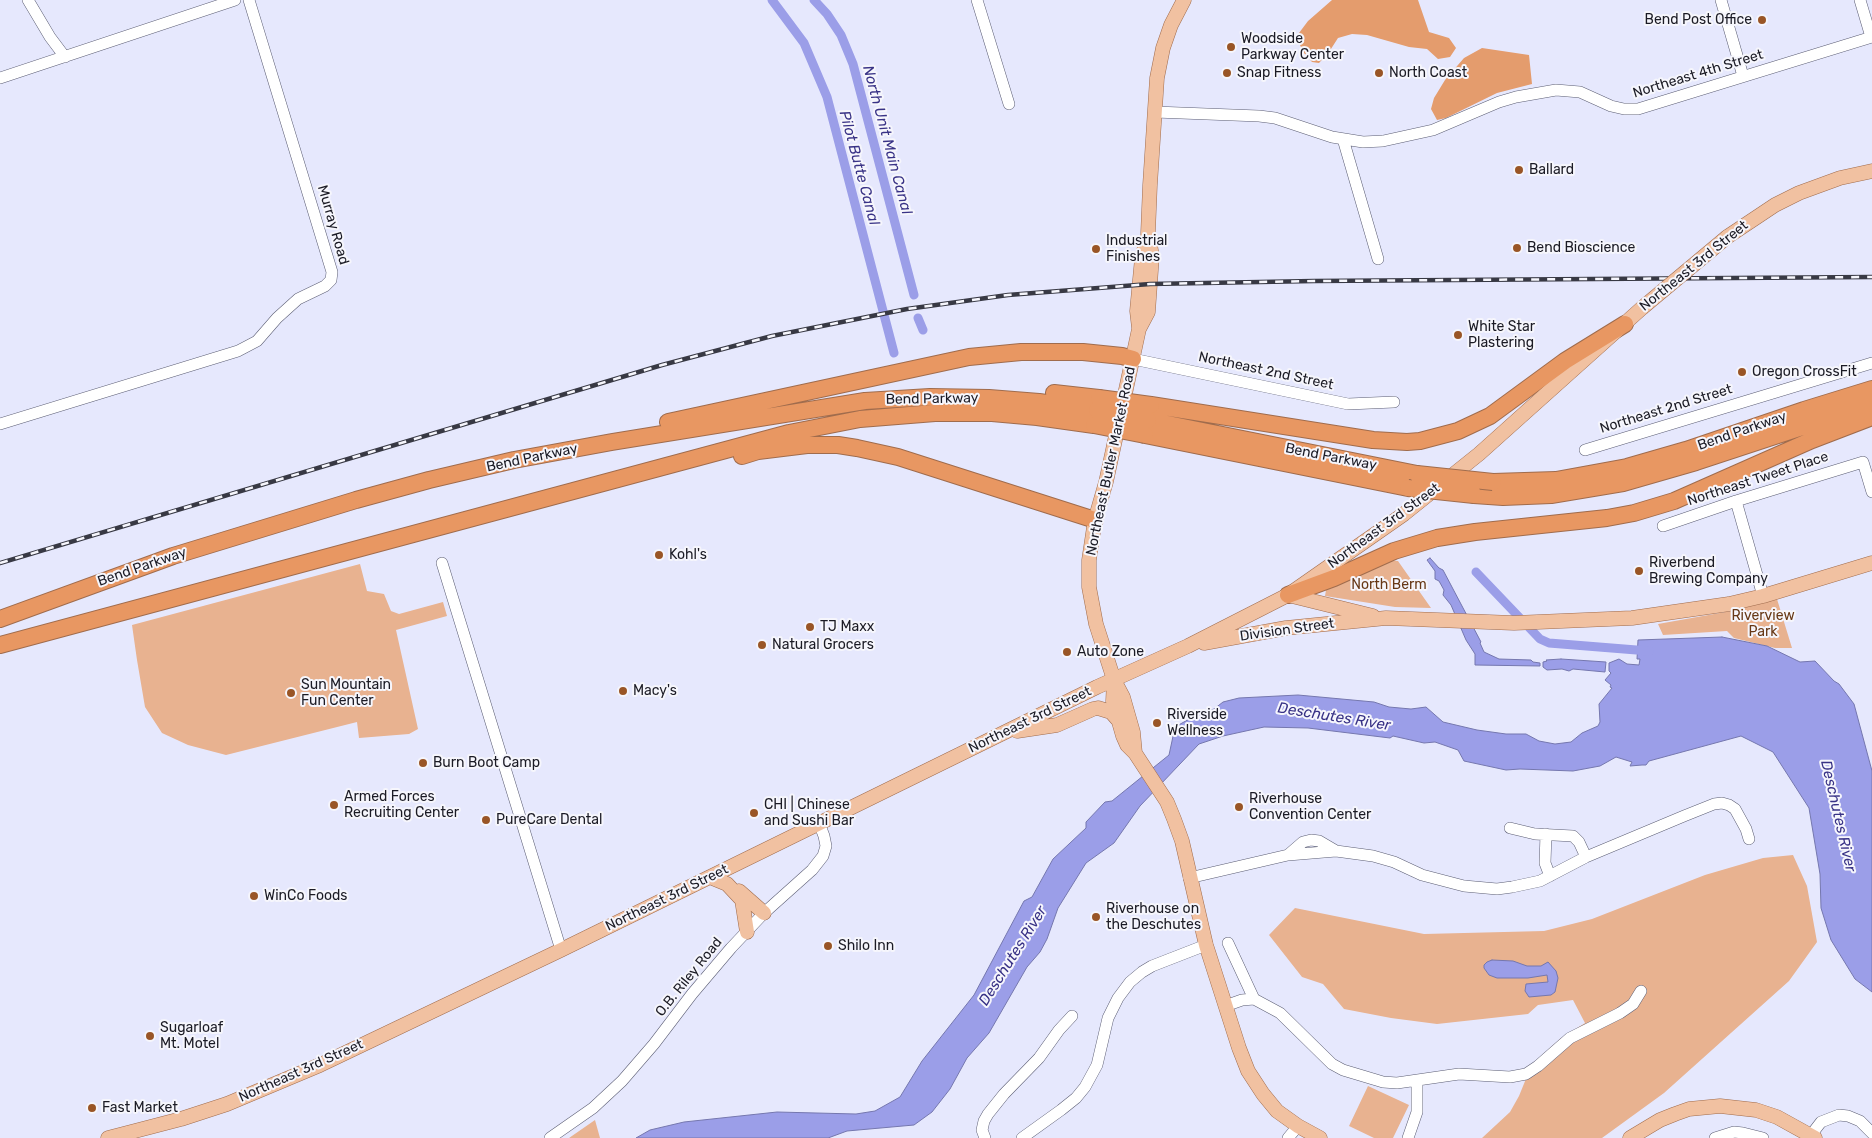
<!DOCTYPE html>
<style>
body{margin:0}
canvas{display:block;background:#e6e8fd}
</style>
<canvas width="1872" height="1138"></canvas>
<script>
const ctx = document.querySelector('canvas').getContext('2d');
ctx.lineJoin = 'round';
function fill(path, color) { ctx.fillStyle = color; ctx.fill(path, 'evenodd'); }
const shape = rows => new Path2D(rows.map(r => 'M' + r).join(''));
function stroke(path, color, width, dash) { ctx.strokeStyle = color; ctx.lineWidth = width; ctx.lineCap = dash ? 'butt' : 'round'; ctx.setLineDash(dash || []); ctx.stroke(path); }
function drawText(font, color, halo, rows, align = 'center') {
  ctx.font = font + ' Rubik,sans-serif'; ctx.lineWidth = 4; ctx.setLineDash([]); ctx.textBaseline = 'middle'; ctx.strokeStyle = halo; ctx.fillStyle = color; for (const [text, x, y, turn = 0] of rows) {
    ctx.save(); ctx.translate(x, y); ctx.rotate((+turn || 0) * Math.PI / 180); ctx.textAlign = isNaN(turn) ? turn : align; if (halo) ctx.strokeText(text, 0, 0); ctx.fillText(text, 0, 0); ctx.restore();
  }
}
fill(shape([
 [1387,560,1398,561,1431,608,1395,607,1325,596,1326,590],
 [360,564,367,591,384,594,391,611,399,614,443,602,447,616,396,630,418,729,409,734,359,738,357,722,226,755,188,745,162,733,145,707,137,660,132,625],
 [1777,599,1792,648,1775,648,1734,638,1727,631,1663,635,1658,624,1731,611],
 [1793,855,1807,886,1817,942,1789,981,1664,1093,1602,1138,1482,1138,1510,1112,1519,1096,1532,1064,1560,1039,1585,1023,1573,1000,1538,1005,1528,1014,1437,1024,1391,1018,1344,1009,1323,984,1302,977,1269,935,1295,908,1424,934,1544,931,1592,919,1705,875,1763,858],
 [1368,1086,1409,1105,1393,1138,1374,1138,1349,1126],
 [595,1120,600,1138,569,1138]
]), '#e8b290');
fill(shape([
 [1332,0,1418,0,1429,32,1449,38,1456,48,1450,57,1438,59,1427,49,1409,47,1367,35,1352,34,1338,38,1329,52,1319,63,1312,62,1304,53,1296,37,1308,21],
 [1482,48,1529,55,1532,84,1497,93,1446,118,1437,120,1431,109,1434,98,1445,80,1464,58]
]), '#e49c6d');
const water = shape([
 [1430,558,1439,568,1443,570,1481,642,1480,643,1484,652,1499,659,1531,660,1533,662,1540,663,1540,666,1475,665,1475,654,1466,640,1451,605,1443,595,1444,590,1439,581,1435,579,1435,571,1427,560,1430,558],
 [1722,637,1767,646,1800,662,1815,661,1834,681,1839,684,1854,704,1872,771,1872,992,1855,979,1831,940,1821,908,1820,874,1809,808,1773,752,1741,736,1649,761,1646,765,1642,765,1630,766,1632,762,1616,757,1600,766,1573,771,1520,769,1506,770,1464,761,1458,750,1435,742,1424,743,1393,736,1390,738,1308,728,1264,727,1223,736,1199,744,1140,806,1114,843,1086,863,1058,908,1047,939,1040,952,1027,967,989,1033,967,1058,950,1089,932,1112,914,1125,847,1131,828,1138,636,1138,650,1130,684,1122,777,1112,856,1114,875,1111,900,1097,922,1061,974,995,1024,901,1032,897,1053,859,1086,828,1086,822,1105,802,1112,801,1169,755,1175,727,1200,713,1214,709,1223,702,1239,698,1298,695,1374,702,1389,707,1411,709,1426,707,1443,722,1477,730,1506,734,1526,734,1539,741,1555,744,1571,742,1582,733,1598,726,1600,722,1599,704,1612,688,1610,687,1611,685,1605,680,1611,673,1609,671,1609,663,1619,659,1627,664,1639,665,1640,659,1637,659,1638,640,1722,637],
 [1561,659,1606,662,1605,672,1573,669,1569,671,1562,669,1547,670,1543,667,1543,662,1547,661,1546,660,1561,659],
 [1492,960,1513,961,1527,966,1541,966,1548,962,1556,971,1558,978,1555,992,1551,995,1529,997,1525,991,1526,984,1548,982,1547,975,1528,978,1497,978,1489,975,1484,968,1484,965,1487,962,1492,960]
]);
fill(water, '#9b9ee8');
stroke(water, '#7577ae', 1);
stroke(shape([
 [772,0,804,43,827,97,894,353],
 [814,0,827,14,841,35,853,64,914,295],
 [918,318,923,330],
 [1476,572,1540,639,1549,643,1649,651]
]), '#9b9ee8', 9);
const minor = shape([
 [28,0,50,37,65,57],
 [977,0,1009,104],
 [1721,0,1743,76],
 [1860,0,1871,37],
 [0,78,235,0],
 [1155,112,1259,116,1275,118,1332,137,1363,142,1383,141,1433,130,1499,102,1516,97,1556,90,1580,92,1611,106,1624,109,1638,109,1872,37],
 [1343,139,1378,259],
 [1133,359,1348,404,1394,402],
 [0,424,238,351,257,341,277,318,298,299,325,286,331,280,332,272,249,0],
 [1585,450,1872,363],
 [1736,501,1763,596],
 [1663,526,1736,501,1863,462,1872,492],
 [442,563,561,950],
 [1510,828,1535,834,1573,836,1579,842,1586,857],
 [1546,834,1545,863,1550,876],
 [1288,855,1303,842,1311,840,1319,841,1336,851],
 [1189,878,1288,855,1336,851,1373,856,1394,862,1422,875,1464,886,1497,889,1512,887,1540,881,1586,857,1684,816,1714,804,1722,803,1729,805,1735,809,1746,829,1749,839],
 [1228,943,1254,999],
 [1225,1006,1242,1000,1254,999,1280,1013,1332,1064,1343,1070,1383,1082,1397,1083,1459,1074,1510,1077,1526,1074,1538,1066,1570,1038,1620,1013,1633,1004,1641,991],
 [1811,1135,1821,1122,1839,1115,1848,1116,1860,1121,1872,1133],
 [550,1138,593,1108,622,1081,654,1044,692,994,731,948,764,913,812,870,823,856,826,846,824,836,819,823],
 [985,1138,982,1130,984,1121,988,1114,1004,1094,1039,1058,1059,1030,1072,1016],
 [1022,1138,1061,1110,1076,1098,1085,1087,1097,1065,1108,1018,1118,998,1130,982,1142,972,1152,966,1206,945],
 [1288,1138,1298,1126],
 [1408,1138,1417,1112,1417,1081],
 [1715,1138,1734,1132,1743,1133,1763,1138]
]);
const major = shape([
 [1727,237,1775,205,1799,193,1840,178,1872,171],
 [1139,328,1137,311,1142,258,1147,238],
 [1288,595,1373,616],
 [1204,643,1286,628,1386,618,1514,623,1632,618,1729,604,1763,596,1872,563],
 [1114,680,1113,701,1123,736,1127,745,1135,753,1167,802,1174,819,1182,841,1206,945,1239,1048,1248,1071,1263,1094,1277,1111,1298,1126,1320,1138],
 [1017,731,1057,725,1093,709,1098,708,1111,712,1118,720],
 [1135,753,1133,732,1123,697,1114,680,1096,624,1089,587,1089,560,1095,520,1106,482,1139,329,1148,312,1152,256,1148,233,1150,185,1157,78,1163,48,1171,25,1184,0],
 [710,877,727,884,742,900,747,932],
 [739,891,764,913],
 [108,1138,181,1119,227,1104,320,1065,561,950,1097,687,1188,646,1288,595,1404,514,1479,454,1642,308],
 [1630,1138,1660,1120,1675,1114,1689,1109,1720,1106,1756,1110,1777,1117,1815,1138]
]);
const highway = shape([
 [1054,393,1099,398],
 [1151,405,1373,440,1407,442,1420,441,1458,431,1490,416,1565,361,1625,324],
 [1148,420,1417,474],
 [668,422,969,357,1021,352,1083,352,1122,356,1133,359],
 [1145,435,1408,488],
 [742,456,758,451,807,445,838,445,857,448,898,457,1095,520],
 [1493,482,1556,480,1627,467,1686,450,1804,410,1872,389],
 [1474,495,1503,497,1551,495,1623,483,1696,462,1872,404],
 [1288,595,1334,578,1394,551,1437,538,1475,532,1607,518,1634,513,1674,501,1812,440,1872,417],
 [0,619,173,556,356,500,429,480,514,460,612,442,865,401,930,397,989,398,1039,402,1097,410],
 [0,645,789,433,860,419,935,413,992,413,1037,417,1094,425]
]);
stroke(minor, '#5c5e74', 12);
stroke(major, '#a06c4d', 15);
stroke(highway, '#a06c4d', 18);
stroke(minor, '#fff', 11);
stroke(major, '#f1c1a1', 14);
stroke(highway, '#e89762', 16);
const rail = shape([
 [0,563,662,365,772,336,907,309,1008,295,1150,284,1314,281,1872,277]
]);
stroke(rail, '#383944', 4.5);
stroke(rail, '#f6f6fc', 2.5, [8]);
const majorBridge = shape([
 [1642,308,1727,237]
]);
const highwayBridge = shape([
 [1099,398,1151,405],
 [1097,410,1148,420],
 [1094,425,1145,435],
 [1417,474,1493,482],
 [1408,488,1474,495]
]);
stroke(majorBridge, '#a06c4d', 15, []);
stroke(highwayBridge, '#a06c4d', 18, []);
stroke(majorBridge, '#f1c1a1', 14);
stroke(highwayBridge, '#e89762', 16);
for (const [x, y, r, color] of [
 [1762,20,5,"#995526"],
 [1231,47,5,"#995526"],
 [1227,73,5,"#995526"],
 [1379,73,5,"#995526"],
 [1519,170,5,"#995526"],
 [1517,248,5,"#995526"],
 [1096,249,5,"#995526"],
 [1458,335,5,"#995526"],
 [1742,372,5,"#995526"],
 [659,555,5,"#995526"],
 [1639,571,5,"#995526"],
 [810,627,5,"#995526"],
 [762,645,5,"#995526"],
 [1067,652,5,"#995526"],
 [623,691,5,"#995526"],
 [291,693,5,"#995526"],
 [1157,723,5,"#995526"],
 [423,763,5,"#995526"],
 [334,805,5,"#995526"],
 [1239,807,5,"#995526"],
 [754,813,5,"#995526"],
 [486,820,5,"#995526"],
 [254,896,5,"#995526"],
 [1096,917,5,"#995526"],
 [828,946,5,"#995526"],
 [150,1036,5,"#995526"],
 [92,1108,5,"#995526"]
]) { const dot = new Path2D(); dot.arc(x, y, r, 0, 2 * Math.PI); ctx.fillStyle = color; ctx.fill(dot); stroke(dot, '#f6f6fc', 2); }
drawText('14px', '#1b1b25', '#f6f6fc', [
 ["Bend Post Office",1752,20,"right"],
 ["Woodside",1241,39],
 ["Parkway Center",1241,55],
 ["Snap Fitness",1237,73],
 ["North Coast",1389,73],
 ["Ballard",1529,170],
 ["Industrial",1106,241],
 ["Finishes",1106,257],
 ["Bend Bioscience",1527,248],
 ["White Star",1468,327],
 ["Plastering",1468,343],
 ["Oregon CrossFit",1752,372],
 ["Kohl's",669,555],
 ["Riverbend",1649,563],
 ["Brewing Company",1649,579],
 ["TJ Maxx",820,627],
 ["Natural Grocers",772,645],
 ["Auto Zone",1077,652],
 ["Sun Mountain",301,685],
 ["Fun Center",301,701],
 ["Macy's",633,691],
 ["Riverside",1167,715],
 ["Wellness",1167,731],
 ["Burn Boot Camp",433,763],
 ["Armed Forces",344,797],
 ["Recruiting Center",344,813],
 ["Riverhouse",1249,799],
 ["Convention Center",1249,815],
 ["CHI | Chinese",764,805],
 ["and Sushi Bar",764,821],
 ["PureCare Dental",496,820],
 ["WinCo Foods",264,896],
 ["Riverhouse on",1106,909],
 ["the Deschutes",1106,925],
 ["Shilo Inn",838,946],
 ["Sugarloaf",160,1028],
 ["Mt. Motel",160,1044],
 ["Fast Market",102,1108]
], 'left');
drawText('14px', '#1b1b25', '#f6f6fc', [
 ["Northeast 4th Street",1698,74,-17],
 ["Murray Road",333,225,74],
 ["Northeast 3rd Street",1694,266,-39],
 ["Northeast 2nd Street",1266,371,12],
 ["Bend Parkway",932,399,-1],
 ["Northeast 2nd Street",1666,409,-17],
 ["Bend Parkway",1742,431,-19],
 ["Bend Parkway",1331,457,11],
 ["Bend Parkway",532,458,-12],
 ["Northeast Butler Market Road",1111,461,-78],
 ["Northeast Tweet Place",1758,479,-18],
 ["Northeast 3rd Street",1384,526,-36],
 ["Bend Parkway",142,567,-19],
 ["Division Street",1287,630,-8],
 ["Northeast 3rd Street",1030,720,-26],
 ["Northeast 3rd Street",667,898,-26],
 ["O.B. Riley Road",689,977,-51],
 ["Northeast 3rd Street",301,1071,-24]
]);
drawText('14px', '#673816', '#f6f6fc', [
 ["North Berm",1389,585],
 ["Riverview",1763,616],
 ["Park",1763,632]
]);
drawText('italic 15px', '#383286', '#f6f6fc', [
 ["North Unit Main Canal",887,140,75],
 ["Pilot Butte Canal",859,168,75],
 ["Deschutes River",1334,717,9],
 ["Deschutes River",1838,816,77],
 ["Deschutes River",1013,956,-58]
]);
</script>
